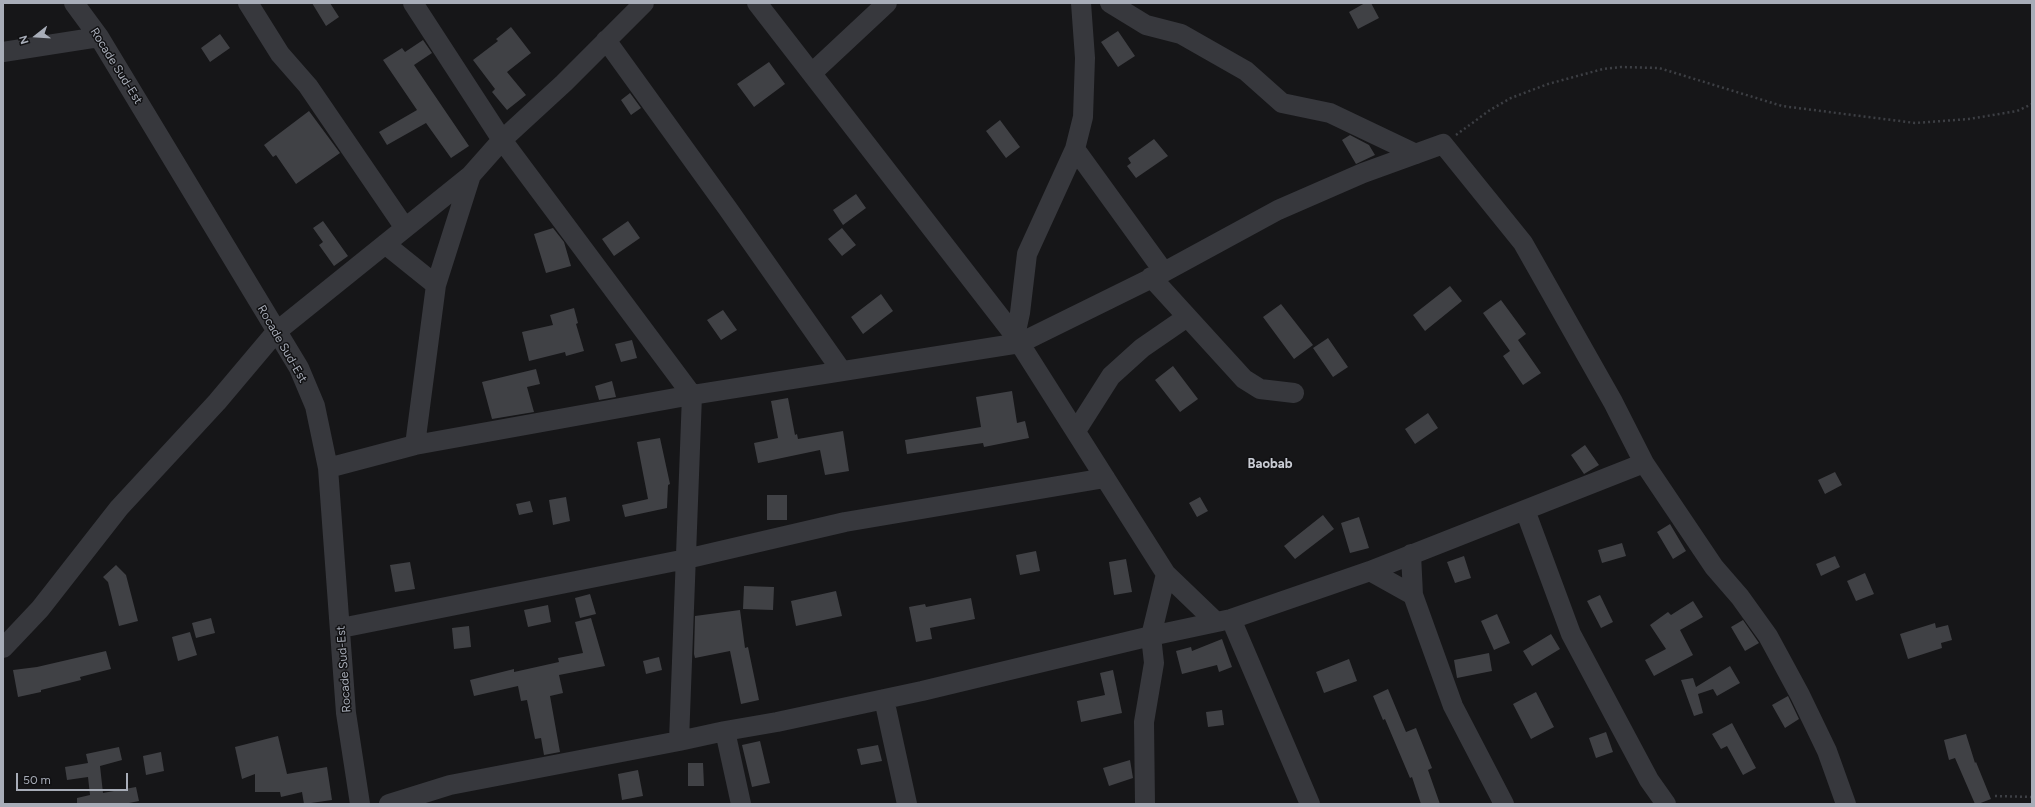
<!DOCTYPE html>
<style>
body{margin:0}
#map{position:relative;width:2035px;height:807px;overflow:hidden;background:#161618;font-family:Figtree,sans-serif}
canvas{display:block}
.frame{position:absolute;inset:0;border:4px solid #a8adb8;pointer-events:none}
.north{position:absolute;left:16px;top:16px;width:40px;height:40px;-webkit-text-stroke:3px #111113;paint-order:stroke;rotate:253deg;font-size:11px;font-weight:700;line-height:16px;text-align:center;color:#a8adb8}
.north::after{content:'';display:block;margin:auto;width:14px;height:18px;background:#a8adb8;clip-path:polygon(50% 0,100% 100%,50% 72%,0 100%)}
.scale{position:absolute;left:16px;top:773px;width:112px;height:18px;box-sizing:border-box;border:2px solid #a8adb8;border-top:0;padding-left:5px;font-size:12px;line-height:14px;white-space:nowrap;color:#a8adb8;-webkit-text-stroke:3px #111113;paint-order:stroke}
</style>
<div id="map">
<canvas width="2035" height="807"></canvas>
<div class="frame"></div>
<div class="north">N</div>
<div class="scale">50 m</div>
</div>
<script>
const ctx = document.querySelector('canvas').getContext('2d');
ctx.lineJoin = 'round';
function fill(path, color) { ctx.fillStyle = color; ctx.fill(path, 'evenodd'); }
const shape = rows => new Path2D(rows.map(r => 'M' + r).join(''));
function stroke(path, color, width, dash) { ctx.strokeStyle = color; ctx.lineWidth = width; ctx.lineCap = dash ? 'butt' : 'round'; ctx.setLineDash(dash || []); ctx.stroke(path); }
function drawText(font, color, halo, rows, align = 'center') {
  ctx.font = font + ' Figtree,sans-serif'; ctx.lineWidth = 3; ctx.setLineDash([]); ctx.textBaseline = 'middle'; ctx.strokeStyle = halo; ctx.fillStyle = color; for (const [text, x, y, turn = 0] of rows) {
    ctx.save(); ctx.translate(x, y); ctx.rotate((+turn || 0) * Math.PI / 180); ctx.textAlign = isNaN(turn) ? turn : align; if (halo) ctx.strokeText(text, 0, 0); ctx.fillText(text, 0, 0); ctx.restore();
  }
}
fill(shape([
 [312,3,330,3,339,17,326,26],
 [1365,3,1371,3,1379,18,1358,29,1349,12],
 [511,27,531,53,507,72,526,95,507,110,492,92,495,89,473,60,498,41,496,39],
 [1118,31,1135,56,1118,67,1101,42],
 [220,34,230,48,210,62,201,48],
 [423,40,432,53,414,65,469,146,451,158,426,123,387,145,379,132,417,110,383,60,402,48,405,52],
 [769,62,785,84,754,107,737,84],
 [630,93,641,108,631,115,621,100],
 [309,111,340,153,296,184,276,155,273,157,264,145],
 [1000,120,1020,147,1006,158,986,131],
 [1350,135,1369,145,1375,155,1356,164,1342,140],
 [1154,139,1168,156,1136,178,1127,166,1131,163,1128,158],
 [856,194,866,208,843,225,833,210],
 [323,221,348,256,334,266,319,245,323,242,313,228],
 [628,221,640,238,614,256,602,239],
 [553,228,564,242,571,266,546,273,534,234],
 [842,228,856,245,842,256,828,239],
 [1450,286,1462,301,1425,331,1413,315],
 [881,294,893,311,863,334,851,317],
 [1501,300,1526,334,1518,340,1541,373,1523,385,1503,356,1510,351,1483,313],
 [1281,304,1313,345,1294,359,1263,317],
 [574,308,578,323,576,324,584,351,566,356,565,352,529,361,522,332,553,325,550,315],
 [723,310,737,330,721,340,707,320],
 [1328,338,1348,367,1333,377,1313,348],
 [632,340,637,358,621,362,615,344],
 [1173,366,1198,399,1180,412,1155,380],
 [536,369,540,384,527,387,534,412,492,419,482,382],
 [612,381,616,397,599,400,595,386],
 [1012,391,1017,423,1025,421,1029,438,984,447,983,443,907,454,905,440,981,427,976,397],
 [788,398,795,435,797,434,798,439,843,431,849,471,825,475,820,450,758,463,754,443,778,438,771,401],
 [1428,413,1438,428,1415,444,1405,429],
 [660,438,670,484,668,485,667,508,625,517,622,505,648,499,637,442],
 [1585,445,1599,465,1584,474,1571,455],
 [1835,472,1842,485,1825,494,1818,480],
 [767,495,787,495,787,520,767,520],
 [566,497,570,521,553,525,549,500],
 [1200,497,1208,511,1197,517,1189,503],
 [530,501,533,512,519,515,516,504],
 [1323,515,1334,529,1295,559,1284,546],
 [1359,517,1369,548,1350,553,1341,523],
 [1670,524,1686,551,1673,559,1657,532],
 [1622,543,1626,556,1602,563,1598,550],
 [1036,551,1040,571,1020,575,1016,555],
 [1464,556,1471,578,1455,583,1447,562],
 [1835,556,1840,567,1821,576,1816,564],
 [1126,559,1132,592,1114,595,1109,562],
 [410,562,415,589,395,592,390,565],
 [116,565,126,575,138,621,119,626,108,582,103,577],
 [1865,573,1874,594,1856,601,1847,581],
 [744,586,774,587,773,610,743,609],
 [836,591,842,616,796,626,791,601],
 [590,594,596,614,580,618,575,598],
 [1600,595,1613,622,1601,628,1587,601],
 [971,598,975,619,930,628,932,639,916,642,909,607,925,604,926,607],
 [1693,601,1703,617,1680,630,1693,655,1654,676,1645,660,1666,649,1650,625,1668,612,1671,615],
 [548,605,551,622,528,627,524,610],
 [740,610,745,648,748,647,759,700,741,704,730,651,695,658,694,654,695,616],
 [1497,614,1510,643,1494,650,1481,621],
 [211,618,215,633,196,638,192,623],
 [591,618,605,666,559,675,563,693,550,696,560,752,544,755,541,738,535,739,527,700,521,701,518,686,474,696,470,680,514,669,514,672,559,662,558,658,583,653,575,622],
 [1743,620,1759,643,1745,651,1731,627],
 [1935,623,1936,628,1948,625,1952,640,1941,643,1942,648,1908,659,1900,634],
 [469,626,471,647,454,649,452,628],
 [190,632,197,655,178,661,172,637],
 [1551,634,1560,649,1532,666,1523,651],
 [1222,639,1232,667,1219,672,1217,665,1182,674,1176,651,1191,647,1192,651],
 [106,651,111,669,80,677,81,680,41,690,41,692,18,697,13,670,37,667],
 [1489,653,1492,671,1457,678,1454,660],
 [659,657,662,670,646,674,643,661],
 [1349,659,1357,681,1324,693,1316,672],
 [1730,666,1740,683,1717,696,1713,689,1698,694,1703,713,1694,716,1681,680,1693,678,1696,687],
 [1113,670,1122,713,1081,722,1077,701,1105,695,1100,673],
 [1388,689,1406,732,1416,728,1432,768,1428,770,1440,804,1421,804,1412,777,1410,778,1385,719,1383,720,1373,696],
 [1536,692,1554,727,1531,739,1513,704],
 [1788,696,1799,719,1785,728,1772,705],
 [1222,710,1224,725,1208,727,1206,712],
 [1732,723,1756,768,1743,775,1727,746,1721,749,1712,734],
 [1606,732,1613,752,1596,758,1589,738],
 [1966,734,1975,763,1976,762,1991,799,1978,804,1975,804,1955,758,1949,760,1944,740],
 [278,736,287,774,327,767,332,800,304,804,302,792,281,797,280,792,255,792,255,774,242,779,235,747],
 [760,741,770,783,752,787,742,745],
 [878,745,882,761,861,765,857,749],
 [119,747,122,760,100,766,103,793,136,787,139,801,124,804,77,804,77,798,90,795,88,777,67,780,65,767,88,763,86,754],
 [161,752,164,771,146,775,143,756],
 [1130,760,1133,778,1109,786,1103,768],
 [688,763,703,763,704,786,688,786],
 [638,770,643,796,622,800,618,774]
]), '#404145');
stroke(shape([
 [1456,135,1490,110,1511,98,1548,84,1603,69,1621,67,1659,68,1782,106,1915,123,1969,119,2017,111,2032,104],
 [1995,796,2032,797]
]), '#3d3f44', 2.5, [2, 3]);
stroke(shape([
 [74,3,99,37,299,368,315,406,328,468,346,713,360,804],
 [248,3,280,54,308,86,405,228],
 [413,3,502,140,692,395,679,741],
 [757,3,1015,336,1166,574,1216,622],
 [1110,3,1146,25,1181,34,1246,71,1282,103,1330,113,1416,154],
 [606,40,728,209,841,370],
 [3,52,99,37],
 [812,73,887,3],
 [1075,149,1164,272],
 [385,244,436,285],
 [1151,277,1244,379,1260,389,1294,393],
 [1015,336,1020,313,1027,254,1075,149,1083,117,1085,58,1081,3],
 [1076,431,1111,376,1142,348,1187,317],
 [415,445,436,285,471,175],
 [328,468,415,445,692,395,1020,343,1164,272,1278,210,1363,173,1443,144,1523,243,1613,402,1644,463,1714,567,1740,597,1768,636,1800,695,1827,751,1846,804],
 [1525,510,1571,634,1649,780,1666,804],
 [1411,554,1413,595,1453,706,1504,804],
 [1370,571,1413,595],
 [1231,619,1310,804],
 [341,628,686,559,845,522,1105,478],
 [3,648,40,609,119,508,217,402,276,332,471,175,502,140,564,83,644,3],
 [884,699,907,804],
 [725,731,741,804],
 [389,804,450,785,679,741,725,731,777,722,922,691,1151,636,1231,619,1370,571,1644,463],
 [1145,804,1144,722,1154,663,1151,636,1166,574]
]), '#37383d', 20);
drawText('12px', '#a8adb8', '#111113', [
 ["Rocade Sud-Est",116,66,58],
 ["Rocade Sud-Est",282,344,60],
 ["Rocade Sud-Est",344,669,-94]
]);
drawText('bold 13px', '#c9ccd4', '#111113', [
 ["Baobab",1270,464]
]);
</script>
